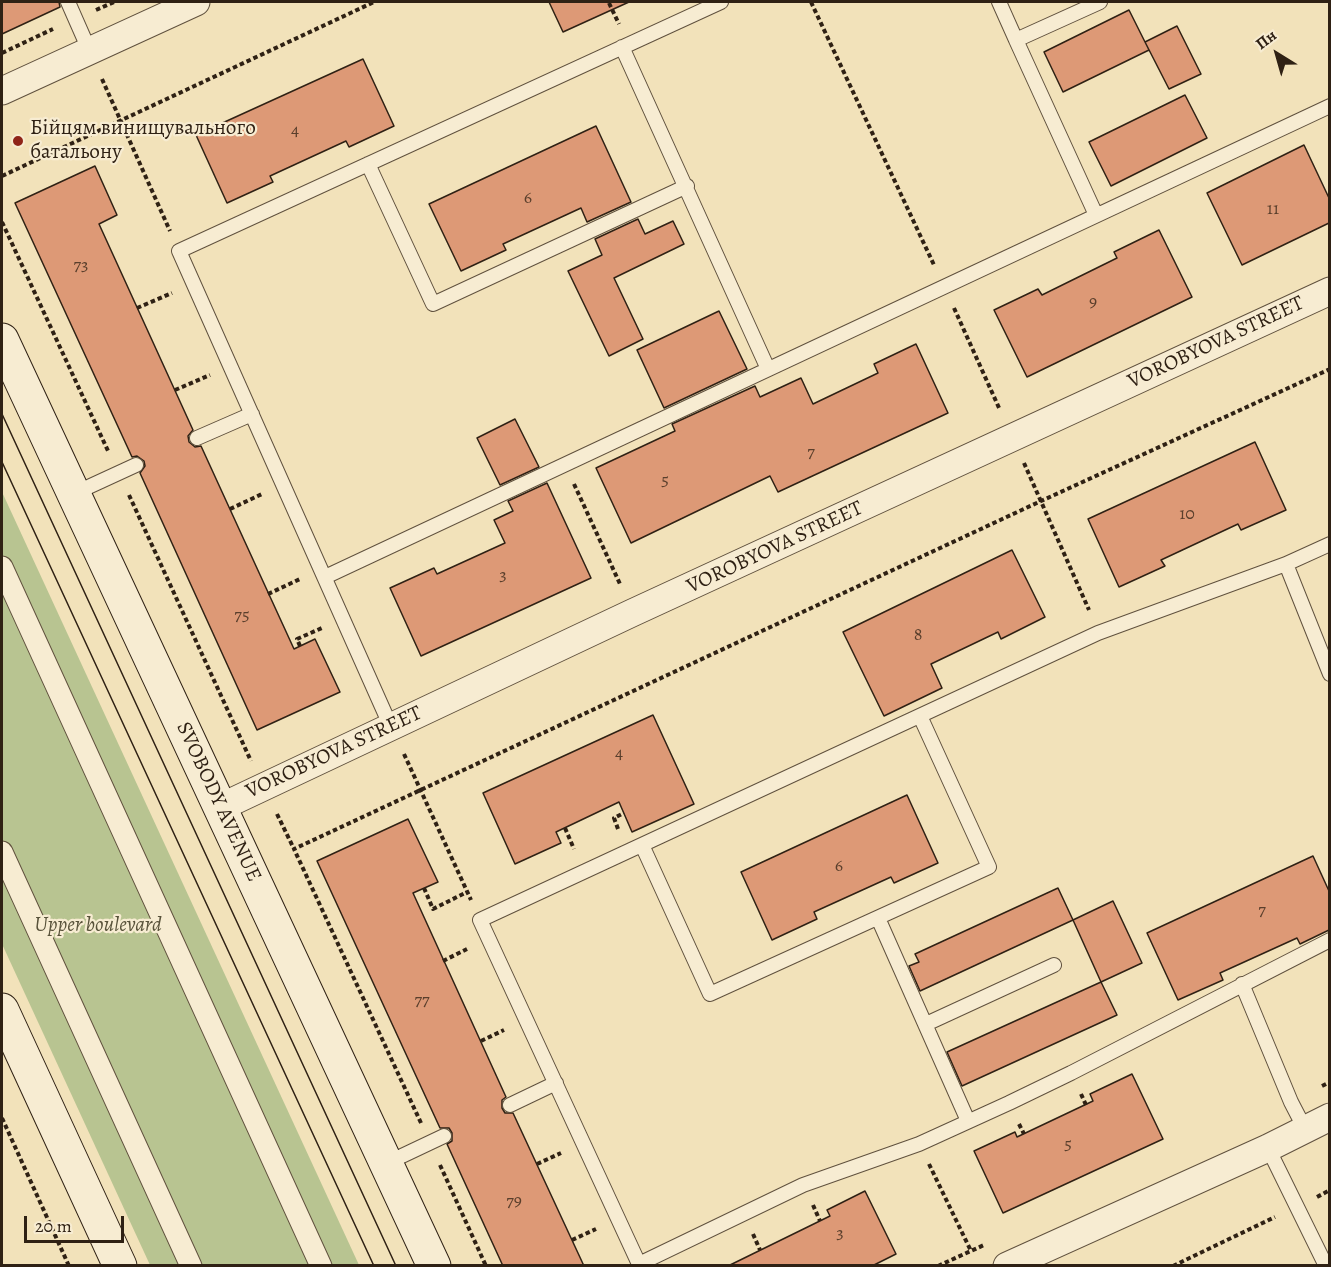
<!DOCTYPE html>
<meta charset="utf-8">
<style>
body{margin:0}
#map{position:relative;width:1331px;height:1267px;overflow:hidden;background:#f2e2ba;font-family:Alegreya,serif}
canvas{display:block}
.frame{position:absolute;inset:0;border:3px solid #2f2114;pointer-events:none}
.north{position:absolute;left:1247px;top:24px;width:60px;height:60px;-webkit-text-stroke:4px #f7ecd2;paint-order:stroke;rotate:323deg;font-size:16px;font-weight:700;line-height:24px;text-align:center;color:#2f2114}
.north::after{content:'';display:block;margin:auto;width:21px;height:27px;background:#2f2114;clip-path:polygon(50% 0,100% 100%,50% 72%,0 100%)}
.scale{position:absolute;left:24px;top:1216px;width:100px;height:27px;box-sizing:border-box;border:3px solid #2f2114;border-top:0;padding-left:8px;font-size:18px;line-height:21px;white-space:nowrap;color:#2f2114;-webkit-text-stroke:4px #f7ecd2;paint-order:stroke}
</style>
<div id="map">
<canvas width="1331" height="1267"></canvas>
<div class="frame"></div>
<div class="north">Пн</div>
<div class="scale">20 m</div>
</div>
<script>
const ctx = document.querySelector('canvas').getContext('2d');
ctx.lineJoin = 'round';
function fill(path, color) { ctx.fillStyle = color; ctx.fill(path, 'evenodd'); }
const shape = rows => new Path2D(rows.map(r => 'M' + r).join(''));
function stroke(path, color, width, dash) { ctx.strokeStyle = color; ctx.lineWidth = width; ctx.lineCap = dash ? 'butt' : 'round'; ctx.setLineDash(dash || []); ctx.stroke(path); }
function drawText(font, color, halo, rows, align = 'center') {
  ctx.font = font + ' Alegreya,serif'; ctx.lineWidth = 4.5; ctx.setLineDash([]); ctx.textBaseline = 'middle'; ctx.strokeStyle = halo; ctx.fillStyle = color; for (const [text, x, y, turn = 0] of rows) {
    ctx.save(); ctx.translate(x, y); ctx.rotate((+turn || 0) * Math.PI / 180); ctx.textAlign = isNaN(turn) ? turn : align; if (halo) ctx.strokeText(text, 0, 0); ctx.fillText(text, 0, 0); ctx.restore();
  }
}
fill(shape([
 [2,492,359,1265,150,1265,2,944]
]), '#b8c491');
const building = shape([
 [2,2,59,2,60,7,2,34,2,2],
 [549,2,629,2,563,32,549,2],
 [1129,10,1149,50,1063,92,1044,52,1129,10],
 [1177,26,1201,74,1169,89,1145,42,1177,26],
 [363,59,394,126,349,147,346,141,270,176,273,182,227,203,196,135,363,59],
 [1185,95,1207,138,1111,186,1089,142,1185,95],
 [596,126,631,202,587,222,581,208,503,244,506,250,461,271,429,204,596,126],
 [1304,145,1329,198,1329,223,1242,265,1207,193,1304,145],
 [95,166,117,215,99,224,193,430,188,436,189,442,195,447,201,446,294,649,315,639,340,692,257,730,140,473,145,466,144,461,137,456,132,457,15,203,95,166],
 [638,219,645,234,673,221,684,244,614,278,643,339,609,356,568,271,602,255,595,239,638,219],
 [1159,230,1192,297,1027,377,994,310,1038,289,1042,295,1117,258,1114,252,1159,230],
 [719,311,747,369,664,408,637,350,719,311],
 [916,344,948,413,778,492,770,476,631,543,596,468,675,431,672,424,755,386,760,397,801,378,813,404,878,373,874,364,916,344],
 [515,419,539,467,500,485,477,438,515,419],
 [1255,442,1286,510,1241,530,1238,524,1161,560,1165,566,1119,587,1088,519,1255,442],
 [547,483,591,578,421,656,390,588,434,568,437,574,505,543,494,520,513,511,508,501,547,483],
 [1012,550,1045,617,1001,639,998,632,931,664,942,688,884,716,843,632,1012,550],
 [653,715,694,804,632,832,619,802,556,832,561,843,515,864,483,793,653,715],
 [907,795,938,863,894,883,891,877,814,912,817,919,772,940,741,872,907,795],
 [408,819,438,882,413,893,506,1097,502,1100,502,1108,505,1113,513,1113,584,1266,503,1266,447,1144,452,1141,452,1133,449,1128,440,1128,317,861,408,819],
 [1313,856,1329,891,1329,930,1300,944,1297,938,1220,973,1223,980,1178,1000,1147,933,1313,856],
 [1058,888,1073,920,920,991,909,966,919,962,915,954,1058,888],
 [1113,901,1142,963,1101,982,1073,920,1113,901],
 [1101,982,1117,1015,962,1086,947,1052,1101,982],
 [1132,1074,1163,1139,1003,1213,974,1151,1015,1132,1017,1137,1093,1101,1090,1094,1132,1074],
 [865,1191,896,1254,872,1266,728,1266,830,1216,827,1210,865,1191]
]);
fill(building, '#dd9976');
stroke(building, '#2f2114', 1.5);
const service = shape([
 [68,2,90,52],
 [999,2,1016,40,1100,2],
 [1016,40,1096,215],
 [622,47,768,369],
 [368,164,433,304,687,186],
 [197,438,252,414],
 [73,494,136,465],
 [1286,564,1330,674],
 [325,577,1330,106],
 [391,727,179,251,721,2],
 [642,845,710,994,989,867,920,716],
 [878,918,968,1121],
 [1242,984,1291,1102,1305,1129],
 [926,1024,1054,965],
 [510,1105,556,1083],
 [1268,1148,1326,1266],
 [387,1163,444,1136],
 [639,1264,480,920,1098,633,1286,564,1330,544],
 [640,1266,639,1264,803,1185,919,1144,1009,1103,1071,1073,1330,940]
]);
const pedestrian = shape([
 [2,567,321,1266],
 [2,852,191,1266]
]);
const minor = shape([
 [2,91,196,2],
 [221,807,632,613,1330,291],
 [1007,1266,1268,1148,1330,1117]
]);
const secondary = shape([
 [2,340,434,1266],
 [2,1010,120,1266]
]);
stroke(service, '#60513e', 16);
stroke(pedestrian, '#60513e', 23);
stroke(minor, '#60513e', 29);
stroke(secondary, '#2f2114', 35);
stroke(shape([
 [811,2,934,265],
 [609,3,619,24],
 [96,10,114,2],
 [2,53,53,29],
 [102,79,170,231],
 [2,176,374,2],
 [2,222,109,453],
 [137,308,172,293],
 [954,308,1000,410],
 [175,390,210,375],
 [1024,463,1089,610],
 [574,484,620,584],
 [129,495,251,761],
 [230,509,262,494],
 [268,594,300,579],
 [300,646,297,639,322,628],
 [404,754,471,900],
 [277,814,294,849],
 [565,828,574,849],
 [618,829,614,818,624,813],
 [424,888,433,909,467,892],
 [443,961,467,949],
 [481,1041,504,1030],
 [1322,1086,1330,1082],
 [1081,1094,1086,1105],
 [2,1118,69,1266],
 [421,1123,294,849,1041,501,1330,369],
 [1019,1124,1024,1134],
 [537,1164,561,1153],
 [929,1164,971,1251],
 [440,1165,486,1266],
 [1317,1197,1330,1190],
 [813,1205,820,1221],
 [753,1234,760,1250],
 [572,1240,596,1229],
 [938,1266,984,1245],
 [1173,1266,1275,1217]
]), '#2f2114', 4, [4.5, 3]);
stroke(service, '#f7ecd2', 14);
stroke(pedestrian, '#f7ecd2', 21);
stroke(minor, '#f7ecd2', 27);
stroke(secondary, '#f7ecd2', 33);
stroke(shape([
 [2,414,396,1266],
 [2,462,374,1266]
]), '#2f2114', 1.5);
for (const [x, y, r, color] of [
 [18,141,6,"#8f2418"]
]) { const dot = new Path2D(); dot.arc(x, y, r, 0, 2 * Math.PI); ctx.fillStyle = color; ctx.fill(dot); stroke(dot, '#f7ecd2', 2); }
drawText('18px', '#5a3f2c', null, [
 ["4",295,131],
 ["6",528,199],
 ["11",1273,210],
 ["73",81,266],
 ["9",1093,303],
 ["7",811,453],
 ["5",665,481],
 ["10",1187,515],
 ["3",503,576],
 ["75",242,616],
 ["8",918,636],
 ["4",619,754],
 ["6",839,867],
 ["7",1262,911],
 ["77",422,1001],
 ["5",1068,1145],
 ["79",514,1202],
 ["3",840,1234]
]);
drawText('21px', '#2f2114', '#f7ecd2', [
 ["Бійцям винищувального",30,129],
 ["батальону",30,153]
], 'left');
drawText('21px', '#2f2114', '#f7ecd2', [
 ["VOROBYOVA STREET",1216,343,-25],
 ["VOROBYOVA STREET",775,548,-25],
 ["VOROBYOVA STREET",334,753,-25],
 ["SVOBODY AVENUE",218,802,65]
]);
drawText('italic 21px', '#58523a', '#f7ecd2', [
 ["Upper boulevard",98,926]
]);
</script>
